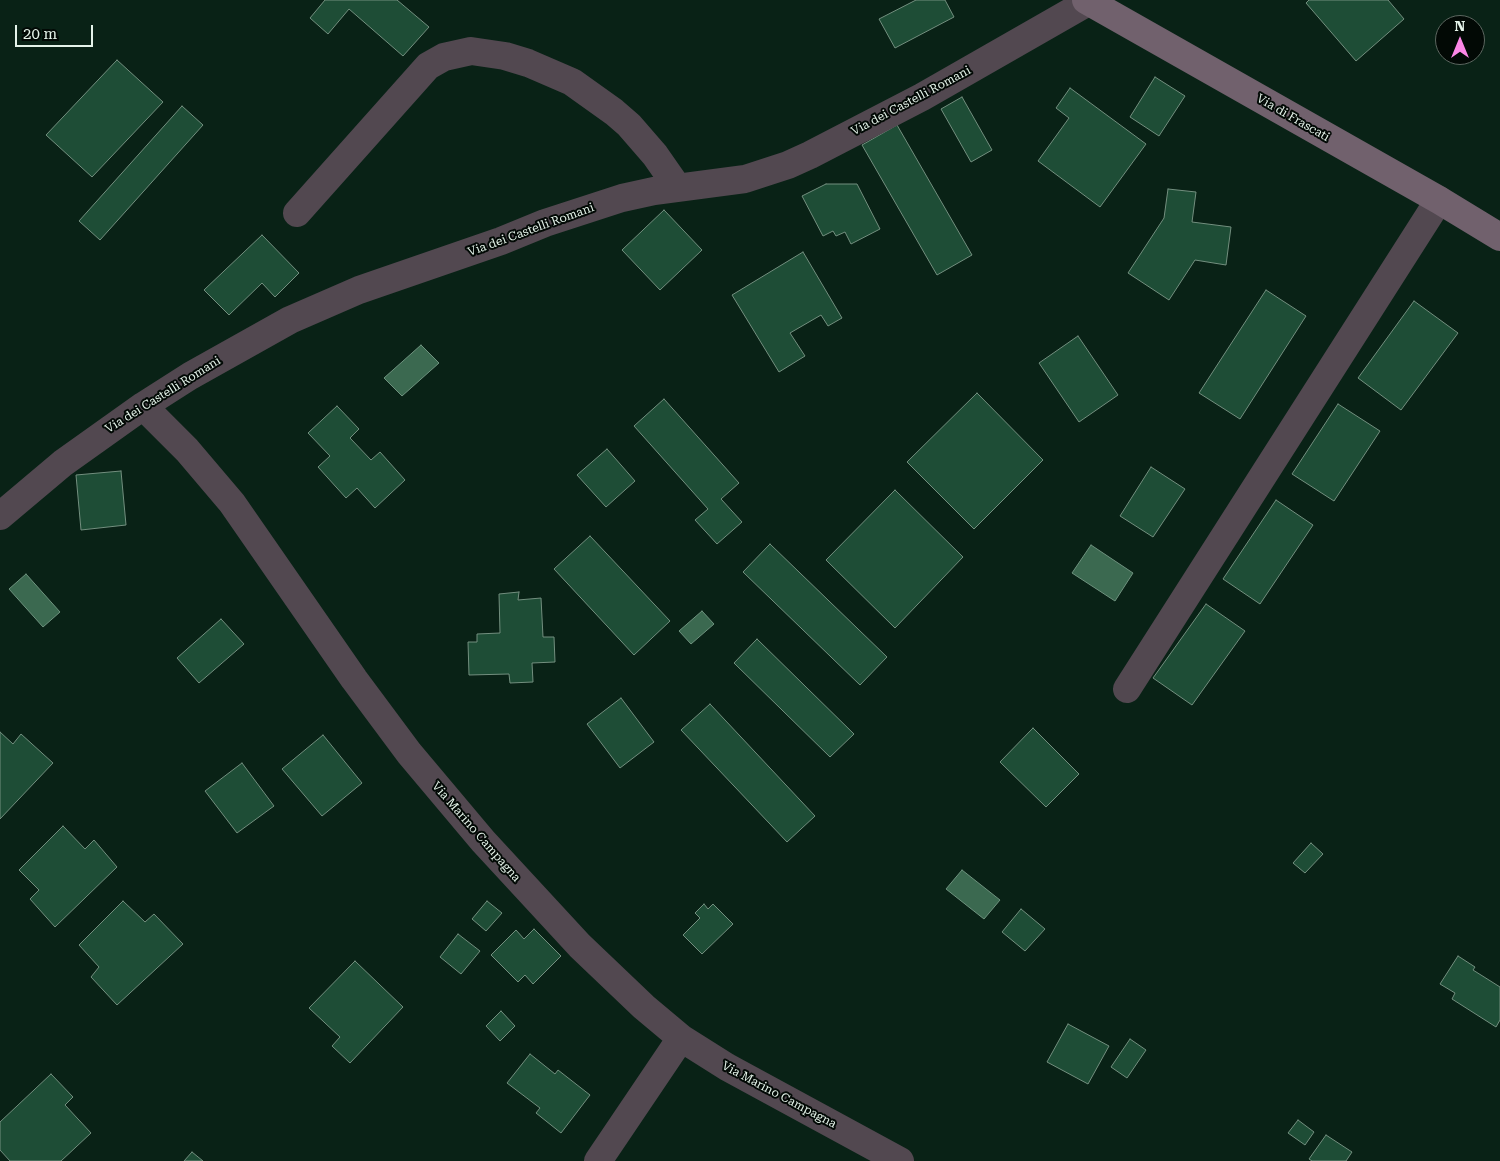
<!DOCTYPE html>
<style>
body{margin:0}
#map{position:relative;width:1500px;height:1161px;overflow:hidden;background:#092216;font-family:"Roboto Serif",serif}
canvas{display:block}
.north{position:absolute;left:1435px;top:15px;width:50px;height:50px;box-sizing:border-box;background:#020905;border:1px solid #5c6760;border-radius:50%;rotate:0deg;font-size:14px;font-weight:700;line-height:20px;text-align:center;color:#e4f3e9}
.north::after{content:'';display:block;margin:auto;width:18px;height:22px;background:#fb87e6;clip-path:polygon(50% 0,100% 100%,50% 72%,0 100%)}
.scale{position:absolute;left:15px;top:25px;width:78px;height:22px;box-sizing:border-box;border:2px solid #e4f3e9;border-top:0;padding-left:6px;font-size:15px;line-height:18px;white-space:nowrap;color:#e4f3e9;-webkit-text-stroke:4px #020905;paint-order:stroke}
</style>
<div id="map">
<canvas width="1500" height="1161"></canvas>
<div class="north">N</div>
<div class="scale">20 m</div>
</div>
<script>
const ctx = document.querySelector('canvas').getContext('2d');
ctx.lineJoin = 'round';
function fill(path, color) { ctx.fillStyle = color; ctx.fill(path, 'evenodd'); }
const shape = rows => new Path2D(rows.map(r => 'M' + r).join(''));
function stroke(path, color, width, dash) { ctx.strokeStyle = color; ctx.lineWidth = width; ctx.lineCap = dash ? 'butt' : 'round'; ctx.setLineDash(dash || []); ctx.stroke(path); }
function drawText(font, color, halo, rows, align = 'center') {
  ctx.font = font + ' "Roboto Serif",serif'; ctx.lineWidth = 4; ctx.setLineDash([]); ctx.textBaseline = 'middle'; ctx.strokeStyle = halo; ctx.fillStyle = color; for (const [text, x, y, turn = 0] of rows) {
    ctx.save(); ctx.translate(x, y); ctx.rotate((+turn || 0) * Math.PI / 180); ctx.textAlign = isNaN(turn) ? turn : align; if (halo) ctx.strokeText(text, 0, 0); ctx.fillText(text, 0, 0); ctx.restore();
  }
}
const water = shape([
 [421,345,439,363,402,396,384,378,421,345],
 [1091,545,1133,573,1115,601,1072,573,1091,545],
 [26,574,60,612,43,627,9,589,26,574],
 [702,611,714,624,691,644,679,631,702,611],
 [962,870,1000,900,984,919,946,889,962,870]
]);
fill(water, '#3b6950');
stroke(water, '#6e927e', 1);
const building = shape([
 [325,0,397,0,429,27,403,56,349,9,328,34,310,18,325,0],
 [916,0,945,0,954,17,895,48,879,19,916,0],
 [1309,0,1388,0,1404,19,1356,61,1306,3,1309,0],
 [117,60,163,102,92,177,46,135,117,60],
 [1155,77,1185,96,1159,136,1130,117,1155,77],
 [1070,88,1146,144,1100,207,1038,161,1069,118,1056,108,1070,88],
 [962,97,992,150,971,162,941,109,962,97],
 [182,106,203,125,100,240,79,221,182,106],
 [897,125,972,255,937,275,862,145,897,125],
 [826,184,857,184,880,229,851,244,845,232,836,236,833,231,823,236,802,196,826,184],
 [1168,189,1196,192,1192,222,1231,227,1226,265,1195,260,1169,300,1128,273,1164,218,1168,189],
 [664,210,702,250,660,290,622,250,664,210],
 [262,235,299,273,275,297,262,283,229,315,204,290,262,235],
 [803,252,842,318,828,326,821,315,790,333,805,356,779,372,732,295,803,252],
 [1266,290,1306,316,1240,419,1199,393,1266,290],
 [1414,301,1458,333,1401,410,1358,378,1414,301],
 [1078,336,1118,395,1079,422,1039,363,1078,336],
 [977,393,1043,460,974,529,907,462,977,393],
 [664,399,739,483,721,499,742,522,717,544,695,520,708,509,634,426,664,399],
 [1338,404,1380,431,1334,501,1292,474,1338,404],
 [337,406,359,429,350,438,371,460,380,452,405,480,375,508,357,488,346,498,318,467,330,456,308,433,337,406],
 [607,449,635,481,606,507,577,475,607,449],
 [1151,467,1185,489,1153,537,1120,516,1151,467],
 [121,471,126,525,81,530,76,475,121,471],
 [895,490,963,557,895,628,826,560,895,490],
 [1276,500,1313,525,1260,604,1223,579,1276,500],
 [590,536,670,621,634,655,554,569,590,536],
 [770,544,887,657,860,685,743,572,770,544],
 [519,592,518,600,541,598,543,637,554,637,555,662,532,663,533,682,510,683,509,674,469,675,468,642,477,642,477,634,500,633,499,594,519,592],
 [1206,604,1245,631,1192,705,1153,678,1206,604],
 [221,619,244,644,199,683,177,658,221,619],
 [757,639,854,734,830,757,734,663,757,639],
 [621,698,654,742,620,768,587,724,621,698],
 [710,704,815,816,787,842,681,730,710,704],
 [1033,728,1079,774,1046,807,1000,762,1033,728],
 [0,732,13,744,21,734,53,763,0,819,0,732],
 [323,735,362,783,322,816,282,769,323,735],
 [242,763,274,806,237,833,205,791,242,763],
 [63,826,85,849,94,840,117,867,55,927,30,899,39,890,19,870,63,826],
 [1311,843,1323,854,1305,873,1293,863,1311,843],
 [123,901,145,922,154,914,183,944,117,1005,91,977,99,967,79,945,123,901],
 [487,901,502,913,486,931,472,919,487,901],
 [704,904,708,909,713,904,733,924,702,954,683,935,700,918,695,913,704,904],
 [1021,909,1045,929,1025,951,1002,932,1021,909],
 [534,929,561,956,533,984,525,975,518,982,491,955,516,930,524,939,534,929],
 [458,934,480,951,461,974,440,957,458,934],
 [1458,956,1475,967,1473,970,1500,987,1500,1020,1496,1027,1452,999,1455,993,1440,984,1458,956],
 [355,961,403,1007,350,1063,332,1046,340,1037,309,1008,355,961],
 [501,1011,515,1026,500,1041,486,1026,501,1011],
 [1068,1024,1109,1046,1088,1084,1047,1062,1068,1024],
 [1130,1039,1146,1050,1127,1078,1111,1067,1130,1039],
 [530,1054,555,1074,558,1070,590,1095,561,1133,536,1113,540,1108,507,1083,530,1054],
 [51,1074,73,1097,65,1105,91,1133,61,1161,10,1161,0,1150,0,1122,51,1074],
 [1298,1120,1314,1132,1305,1145,1288,1133,1298,1120],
 [1326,1135,1352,1152,1346,1161,1312,1161,1309,1159,1326,1135],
 [192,1152,203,1161,184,1161,192,1152]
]);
fill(building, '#1e4d36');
stroke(building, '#738f7f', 1);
stroke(shape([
 [297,213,428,66,444,57,471,51,505,56,528,63,572,82,614,112,629,125,655,155,678,188],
 [143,406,187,450,232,503,354,679,409,753,483,841,580,946,644,1007,681,1038,727,1067,900,1161],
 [0,516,63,463,143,406,190,376,290,320,359,290,501,241,545,223,622,198,654,191,745,179,788,165,810,155,922,97,1088,2],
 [1127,689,1439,200],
 [598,1161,681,1038]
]), '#524850', 28);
stroke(shape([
 [1086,0,1439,200,1500,237]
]), '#71616d', 28);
drawText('12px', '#e4f3e9', '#020905', [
 ["Via dei Castelli Romani",911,101,-28],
 ["Via di Frascati",1293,118,30],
 ["Via dei Castelli Romani",531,230,-20],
 ["Via dei Castelli Romani",163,395,-32],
 ["Via Marino Campagna",476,832,49],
 ["Via Marino Campagna",779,1095,28]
]);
</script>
